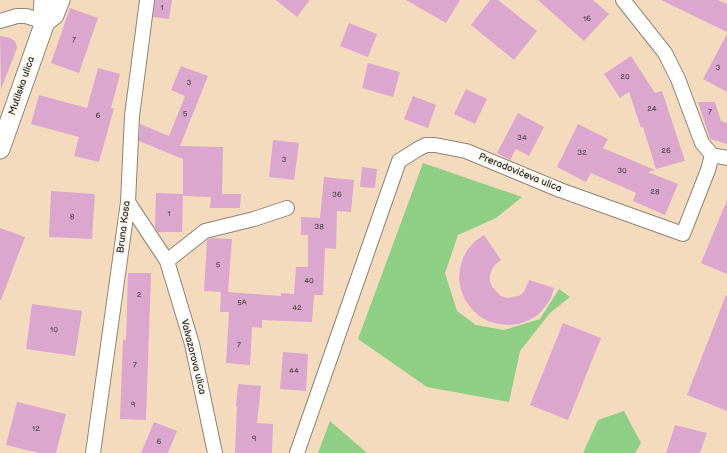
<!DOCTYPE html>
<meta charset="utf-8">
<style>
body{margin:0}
canvas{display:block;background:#f4dbbe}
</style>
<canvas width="727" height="453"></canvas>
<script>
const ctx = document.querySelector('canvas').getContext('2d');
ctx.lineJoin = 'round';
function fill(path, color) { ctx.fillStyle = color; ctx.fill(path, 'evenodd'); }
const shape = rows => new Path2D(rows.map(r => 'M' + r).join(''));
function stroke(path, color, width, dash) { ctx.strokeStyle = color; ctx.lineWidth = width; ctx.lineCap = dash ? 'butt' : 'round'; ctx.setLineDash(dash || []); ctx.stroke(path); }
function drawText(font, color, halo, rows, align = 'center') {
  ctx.font = font + ' "Balsamiq Sans",sans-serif'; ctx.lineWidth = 4; ctx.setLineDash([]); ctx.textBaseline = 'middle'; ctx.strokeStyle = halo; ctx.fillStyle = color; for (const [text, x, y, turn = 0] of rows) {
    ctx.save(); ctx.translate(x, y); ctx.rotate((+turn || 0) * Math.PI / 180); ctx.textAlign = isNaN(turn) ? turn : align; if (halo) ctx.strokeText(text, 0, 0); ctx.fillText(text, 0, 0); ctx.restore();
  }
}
fill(shape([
 [423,163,522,197,496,218,458,235,445,273,457,311,476,325,504,330,540,319,559,289,570,297,550,313,520,351,509,402,427,387,358,339],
 [624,411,641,443,635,453,583,453,598,420],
 [330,421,367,453,318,453]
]), '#8ece85');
fill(shape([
 [155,0,172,0,169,19,153,17],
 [276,0,310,0,297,17],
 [406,0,460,0,446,23],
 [490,0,498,0,537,31,514,60,471,25],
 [538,0,593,0,609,14,584,41],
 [661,0,718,0,727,4,727,32],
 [70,8,98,18,79,73,51,63],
 [349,23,377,34,368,57,340,46],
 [727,34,727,92,703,79],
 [0,36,11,38,16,43,17,48,1,89],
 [631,56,655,93,662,91,685,161,656,169,643,127,641,128,629,92,620,98,604,74],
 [368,63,400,72,393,97,362,88],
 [181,66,208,76,180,146,223,147,222,194,241,194,240,208,210,208,211,197,183,196,183,159,139,141,140,124,169,136,185,96,171,90],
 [98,68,120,74,111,108,114,108,99,162,74,156,79,137,31,124,39,95,87,108],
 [466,89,487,99,475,124,454,114],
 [413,96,436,105,428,128,404,119],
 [698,102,715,102,721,121,727,123,727,144,710,139],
 [518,113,544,127,529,156,516,149,510,160,497,153],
 [578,124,608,139,603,148,655,170,648,172,678,184,665,215,633,201,636,193,591,173,586,182,557,167],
 [273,140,299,143,294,180,269,177],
 [362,167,377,169,375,188,360,187],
 [324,177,354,180,351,212,337,211,336,249,325,248,323,295,314,295,312,322,262,320,262,328,252,327,250,365,226,363,229,312,220,312,221,292,204,291,207,240,212,238,232,239,228,292,281,296,281,293,294,294,296,267,308,267,308,235,301,235,301,217,320,218],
 [51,191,95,194,92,239,49,237],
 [156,193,183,194,182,232,158,232,155,228],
 [727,200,727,274,701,263],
 [0,228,25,237,1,300,0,300],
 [484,235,501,260,496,264,492,269,490,275,490,281,492,287,501,296,507,298,519,296,524,292,529,280,554,288,551,298,545,307,538,315,529,320,519,324,508,325,498,324,488,321,479,316,471,308,465,300,461,290,459,279,460,268,463,258,468,249,475,241],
 [128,273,151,273,146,420,120,419,123,339,126,340],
 [726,295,727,296,727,411,687,395],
 [32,304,82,311,75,356,26,349],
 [563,323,601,338,568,420,530,405],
 [283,352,308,354,306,391,280,389],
 [238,384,261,386,257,423,273,424,272,453,235,453,237,406,236,406],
 [17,402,66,414,56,453,39,453,6,445],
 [154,422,177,431,168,453,141,453],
 [675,425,707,433,700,453,666,453]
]), '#dba7ce');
const street = shape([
 [623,0,665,53,678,79,702,143,712,155],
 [0,21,17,16,26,16,45,22],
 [712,155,727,158],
 [128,202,167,261,192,344,215,453],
 [167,261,205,231,254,219,287,208],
 [93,453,128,202,132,116,147,0],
 [297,453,399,161,418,149,426,145,435,145,466,151,560,190,683,234,708,170,712,155]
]);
const secondary = shape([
 [45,22,54,15,60,0],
 [0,149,45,22,43,15,44,0]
]);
stroke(street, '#908374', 16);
stroke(secondary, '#908374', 21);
stroke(street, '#fff', 14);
stroke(secondary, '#fff', 19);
drawText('8px', '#574a54', null, [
 ["1",162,8],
 ["16",587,19],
 ["7",74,40],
 ["3",718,68],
 ["20",625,77],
 ["3",189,83],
 ["24",652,109],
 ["7",710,112],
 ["5",185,114],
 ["6",98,116],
 ["34",522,138],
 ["26",666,151],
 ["32",582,153],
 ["3",284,160],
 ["30",622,171],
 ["28",655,192],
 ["36",337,195],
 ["1",169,214],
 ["8",72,217],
 ["38",319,227],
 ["5",218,265],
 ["40",309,281],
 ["2",139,295],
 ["5A",242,303],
 ["42",297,308],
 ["10",54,330],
 ["7",239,345],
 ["7",135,365],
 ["44",294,371],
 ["9",133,405],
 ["12",36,429],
 ["9",254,439],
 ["6",159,442]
]);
drawText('10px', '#2b2b2b', '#fbf7ec', [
 ["Mutilska ulica",22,86,-71],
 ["Preradovićeva ulica",520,173,22],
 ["Bruna Kosa",124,227,-83],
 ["Valvazorova ulica",193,357,76]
]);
</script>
